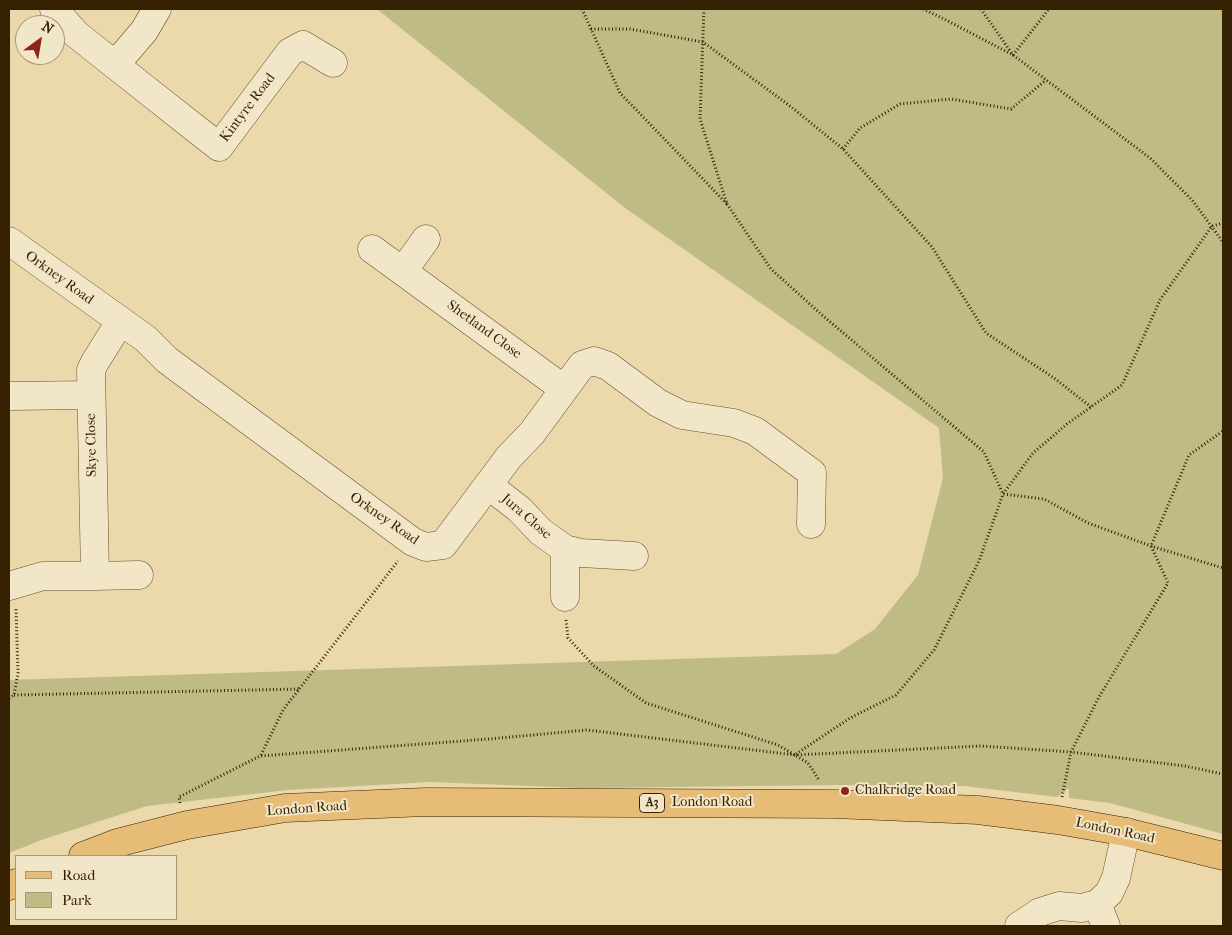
<!DOCTYPE html>
<style>
body{margin:0}
#map{position:relative;width:1232px;height:935px;overflow:hidden;background:#ebd8ab;font-family:"IM FELL French Canon",serif}
canvas{display:block}
.frame{position:absolute;inset:0;border:10px solid #362102;pointer-events:none}
.legend{position:absolute;left:15px;top:855px;width:162px;height:65px;box-sizing:border-box;background:#f2e6c8;border:1px solid #a79779;margin:0;padding:6px 9px;list-style:none;font-size:15px;color:#362102}
.legend li{display:flex;align-items:center;gap:10px;height:25px}
.legend b{width:25px;border:1px solid #a79779}
.north{position:absolute;left:15px;top:15px;width:50px;height:50px;box-sizing:border-box;background:#f2e6c8;border:1px solid #a79779;border-radius:50%;rotate:32deg;font-size:14px;font-weight:700;line-height:20px;text-align:center;color:#362102}
.north::after{content:'';display:block;margin:auto;width:18px;height:22px;background:#8f2418;clip-path:polygon(50% 0,100% 100%,50% 72%,0 100%)}
</style>
<div id="map">
<canvas width="1232" height="935"></canvas>
<div class="frame"></div>
<ul class="legend">
<li><b style="height:6px;background:#e6bc76"></b>Road</li>
<li><b style="height:14px;background:#bebc84"></b>Park</li>
</ul>
<div class="north">N</div>
</div>
<script>
const ctx = document.querySelector('canvas').getContext('2d');
ctx.lineJoin = 'round';
function fill(path, color) { ctx.fillStyle = color; ctx.fill(path, 'evenodd'); }
const shape = rows => new Path2D(rows.map(r => 'M' + r).join(''));
function stroke(path, color, width, dash) { ctx.strokeStyle = color; ctx.lineWidth = width; ctx.lineCap = dash ? 'butt' : 'round'; ctx.setLineDash(dash || []); ctx.stroke(path); }
function drawText(font, color, halo, rows, align = 'center') {
  ctx.font = font + ' "IM FELL French Canon",serif'; ctx.lineWidth = 4; ctx.setLineDash([]); ctx.textBaseline = 'middle'; ctx.strokeStyle = halo; ctx.fillStyle = color; for (const [text, x, y, turn = 0] of rows) {
    ctx.save(); ctx.translate(x, y); ctx.rotate((+turn || 0) * Math.PI / 180); ctx.textAlign = isNaN(turn) ? turn : align; if (halo) ctx.strokeText(text, 0, 0); ctx.fillText(text, 0, 0); ctx.restore();
  }
}
fill(shape([
 [377,9,1223,9,1223,834,1110,803,1069,798,1069,788,1057,797,964,786,837,785,579,788,430,782,288,790,147,806,44,839,9,853,9,680,836,654,875,629,918,575,943,478,939,428,625,208]
]), '#bebc84');
const minor = shape([
 [54,9,76,34,115,65,219,147,290,52,303,45,333,63],
 [115,65,144,31,157,9],
 [9,241,146,339,167,360,413,542,426,547,443,545,509,457,532,433,582,365,594,361,608,366,658,403,682,415,734,423,755,431,812,473,811,524],
 [372,249,564,389],
 [403,271,426,239],
 [9,396,91,395],
 [488,485,519,509,541,532,565,549,581,553,634,556],
 [565,549,565,597],
 [95,576,139,575],
 [9,586,43,576,95,576,91,370,95,362,120,322],
 [1019,926,1040,912,1059,906,1082,908,1097,904],
 [1106,926,1097,904,1109,893,1116,878,1126,832]
]);
const major = shape([
 [83,856,117,843,187,825,285,808,425,802,834,804,978,810,1058,820,1126,832,1223,856],
 [9,886,16,883]
]);
stroke(minor, '#634f2c', 29);
stroke(major, '#362102', 29);
stroke(shape([
 [582,9,620,93,727,204,700,119,704,9],
 [923,9,944,19,1013,55,1150,158,1192,200,1223,242],
 [981,9,1013,55,1049,9],
 [591,29,630,29,703,42,790,106,843,149,932,247,986,333,1054,378,1091,407],
 [843,149,860,128,900,104,951,99,1011,109,1046,80],
 [727,204,771,269,822,315,984,452,1003,494,1044,499,1088,523,1151,546,1223,568],
 [566,620,568,638,594,666,646,703,778,745,808,763,819,780],
 [14,695,300,689],
 [9,698,14,695,18,673,16,609],
 [796,754,850,718,896,695,934,650,979,561,1003,494,1033,453,1067,424,1122,385,1160,300,1212,226,1223,223],
 [261,755,283,710,398,561],
 [1062,797,1071,752,1099,697,1168,583,1151,546,1189,455,1223,431],
 [180,803,179,797,260,756,489,739,587,730,795,755,981,746,1071,752,1185,766,1223,774]
]), '#362102', 3, [1, 2.5]);
stroke(minor, '#f2e6c8', 28);
stroke(major, '#e6bc76', 28);
for (const [x, y, r, color] of [
 [845,791,5,"#8f2418"]
]) { const dot = new Path2D(); dot.arc(x, y, r, 0, 2 * Math.PI); ctx.fillStyle = color; ctx.fill(dot); stroke(dot, '#f2e6c8', 2); }
for (const [x, y, w] of [
 [652,803,25]
]) { const box = new Path2D(); box.roundRect(x - w / 2, y - 9.5, w, 19, 4); ctx.fillStyle = '#f2e6c8'; ctx.fill(box); stroke(box, '#362102', 1); }
drawText('bold 12px', '#362102', null, [
 ["A3",652,803]
]);
drawText('14px', '#362102', '#f2e6c8', [
 ["Kintyre Road",248,108,-53],
 ["Orkney Road",59,278,36],
 ["Shetland Close",484,330,36],
 ["Skye Close",92,445,-91],
 ["Jura Close",526,517,41],
 ["Orkney Road",384,519,35],
 ["London Road",712,803],
 ["London Road",307,809,-4],
 ["London Road",1115,831,12]
]);
drawText('14px', '#362102', '#f2e6c8', [
 ["Chalkridge Road",855,791]
], 'left');
</script>
